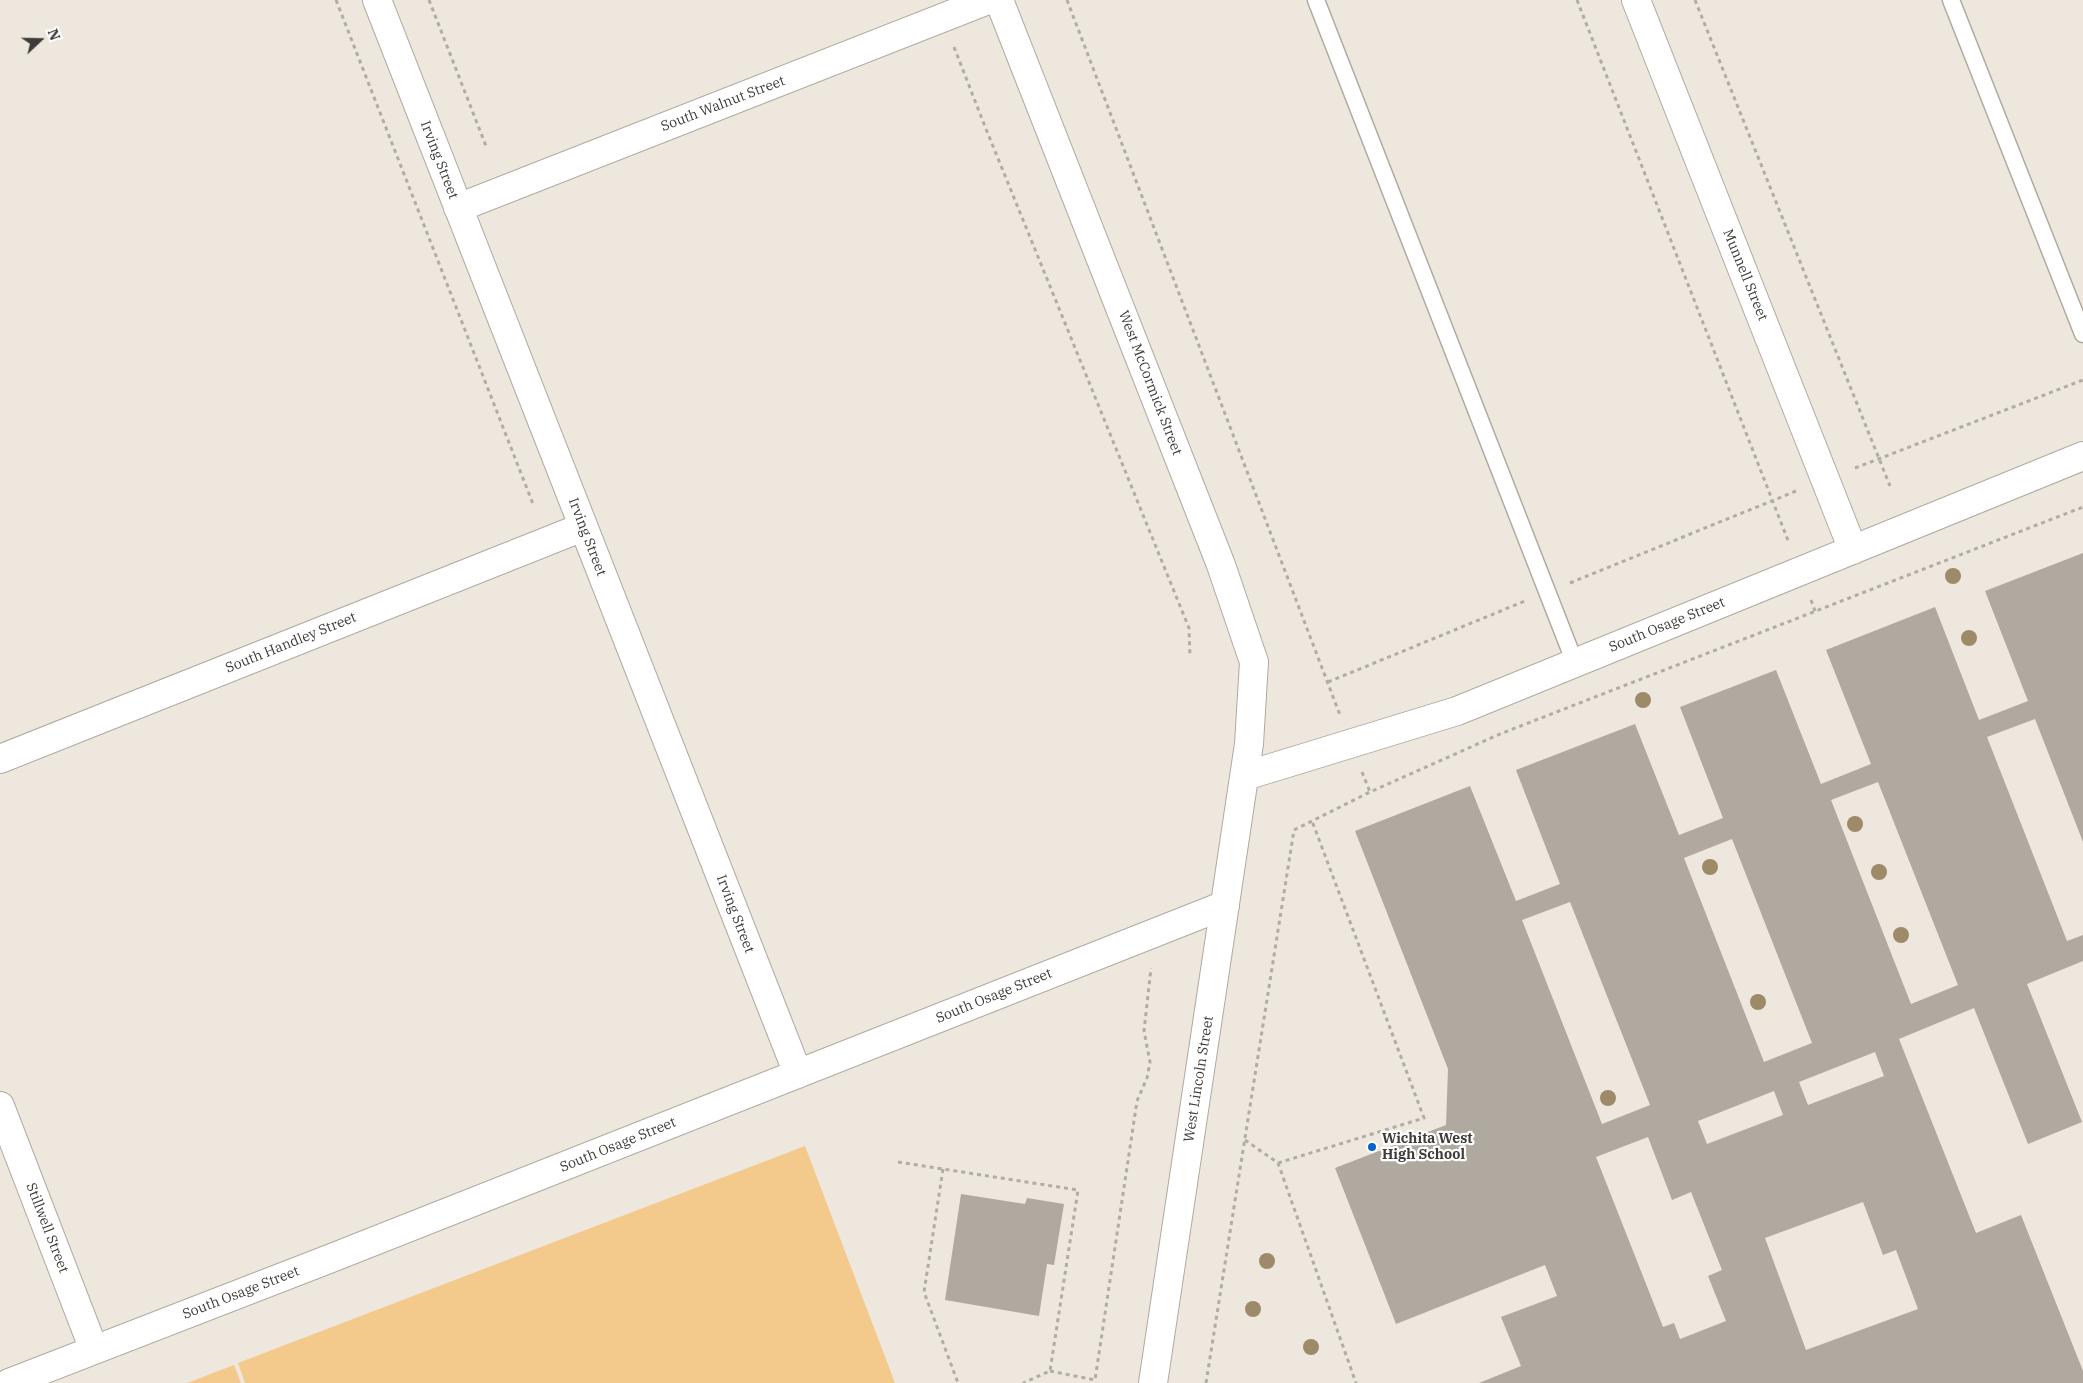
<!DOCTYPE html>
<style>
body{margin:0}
#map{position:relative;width:2083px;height:1383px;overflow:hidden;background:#eee7de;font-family:"IBM Plex Serif",serif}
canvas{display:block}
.north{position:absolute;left:15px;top:15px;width:50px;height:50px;-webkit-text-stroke:4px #fff;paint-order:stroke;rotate:69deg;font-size:14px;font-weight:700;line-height:20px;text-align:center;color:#3e3c38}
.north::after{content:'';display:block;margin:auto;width:18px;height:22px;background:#3e3c38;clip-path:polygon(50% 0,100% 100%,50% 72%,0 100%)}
</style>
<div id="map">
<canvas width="2083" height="1383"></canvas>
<div class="north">N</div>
</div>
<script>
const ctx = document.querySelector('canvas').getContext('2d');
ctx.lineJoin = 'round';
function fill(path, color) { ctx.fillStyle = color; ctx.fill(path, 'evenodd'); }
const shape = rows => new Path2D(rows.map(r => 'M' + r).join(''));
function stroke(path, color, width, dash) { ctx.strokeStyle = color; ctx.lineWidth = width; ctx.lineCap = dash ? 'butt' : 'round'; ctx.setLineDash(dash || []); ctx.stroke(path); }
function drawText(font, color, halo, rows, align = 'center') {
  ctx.font = font + ' "IBM Plex Serif",serif'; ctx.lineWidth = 4.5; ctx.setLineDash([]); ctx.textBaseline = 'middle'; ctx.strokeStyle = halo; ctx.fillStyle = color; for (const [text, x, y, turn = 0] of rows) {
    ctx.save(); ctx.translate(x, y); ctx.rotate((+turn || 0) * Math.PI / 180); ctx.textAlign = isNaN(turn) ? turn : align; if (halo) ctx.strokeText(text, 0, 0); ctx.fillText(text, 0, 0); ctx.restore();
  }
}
fill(shape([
 [805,1146,895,1383,245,1383,238,1363],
 [234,1365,241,1383,187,1383]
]), '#f4c98c');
fill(shape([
 [2083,553,2083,842,2035,719,1987,737,2067,941,2083,935,2083,961,2027,984,2082,1122,2028,1144,1974,1008,1899,1039,1976,1233,2021,1215,2083,1371,2083,1383,1479,1383,1521,1366,1501,1317,1557,1296,1545,1265,1396,1324,1335,1168,1446,1125,1448,1069,1355,831,1470,786,1516,901,1560,884,1516,770,1635,724,1679,835,1723,818,1680,707,1776,670,1821,784,1871,764,1826,650,1935,607,1979,720,2028,701,1985,591],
 [1878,782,1958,985,1911,1004,1831,800],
 [1732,839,1812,1043,1764,1062,1684,858],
 [1570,902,1650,1105,1602,1124,1522,920],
 [1875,1052,1884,1076,1808,1105,1799,1082],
 [1774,1091,1783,1115,1707,1144,1698,1121],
 [1648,1137,1672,1200,1691,1192,1722,1270,1708,1276,1726,1321,1680,1339,1674,1323,1663,1327,1596,1157],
 [1863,1202,1883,1255,1896,1250,1918,1309,1806,1350,1765,1238],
 [961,1194,1025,1204,1027,1198,1064,1204,1054,1265,1047,1264,1039,1316,945,1300]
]), '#afa9a0');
const lane = shape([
 [1316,0,1575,663],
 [1951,0,2083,334]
]);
const street = shape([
 [377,0,798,1074],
 [1636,0,1853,550],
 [458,208,988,0],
 [0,759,583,527],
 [1245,776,1457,711,2083,456],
 [0,1106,94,1350],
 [9,1383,329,1259,1225,905]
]);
const secondary = shape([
 [999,0,1221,565,1254,662,1249,744,1153,1383]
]);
stroke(lane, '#b0aaa1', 19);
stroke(street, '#b0aaa1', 30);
stroke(secondary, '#b0aaa1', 30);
stroke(shape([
 [336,0,533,504],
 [429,0,486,146],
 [1067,0,1340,715],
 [1577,0,1789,543],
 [1695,0,1890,486],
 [954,47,984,124,1189,628,1190,657],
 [1855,468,2083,380],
 [1570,583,1796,491],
 [1811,600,1815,611],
 [1328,682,1525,601],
 [1362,772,1370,792],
 [1245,1140,1278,1163,1356,1383],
 [898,1162,1078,1190,1050,1371,1023,1383],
 [1278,1163,1424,1118,1312,821],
 [943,1169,924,1292,958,1383],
 [1050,1371,1095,1380,1137,1101,1147,1078,1150,1062,1144,1031,1151,968],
 [1206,1383,1294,830,1370,792,1500,734,2083,507]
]), '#b1aca5', 3, [4, 4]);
stroke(lane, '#fff', 16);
stroke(street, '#fff', 28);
stroke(secondary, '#fff', 28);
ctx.fillStyle = '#9d8a68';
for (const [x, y] of [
 [1953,576],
 [1969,638],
 [1643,700],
 [1855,824],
 [1710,867],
 [1879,872],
 [1901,935],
 [1758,1002],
 [1608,1098],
 [1267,1261],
 [1253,1309],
 [1311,1347]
]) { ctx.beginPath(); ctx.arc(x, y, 8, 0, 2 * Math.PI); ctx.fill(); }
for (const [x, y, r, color] of [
 [1372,1147,5,"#0366cf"]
]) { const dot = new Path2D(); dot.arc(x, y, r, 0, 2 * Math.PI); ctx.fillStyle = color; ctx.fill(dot); stroke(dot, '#fff', 2); }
drawText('14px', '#3e3c38', '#fff', [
 ["South Walnut Street",723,104,-21],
 ["Irving Street",439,160,69],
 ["Munnell Street",1745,275,68],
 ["West McCormick Street",1150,383,69],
 ["Irving Street",587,537,69],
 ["South Osage Street",1667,625,-22],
 ["South Handley Street",291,643,-22],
 ["Irving Street",735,914,69],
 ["South Osage Street",994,996,-22],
 ["West Lincoln Street",1199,1079,-81],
 ["South Osage Street",618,1145,-22],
 ["Stillwell Street",47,1228,69],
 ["South Osage Street",241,1293,-21]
]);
drawText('bold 14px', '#3e3c38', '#fff', [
 ["Wichita West",1382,1139],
 ["High School",1382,1155]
], 'left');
</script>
